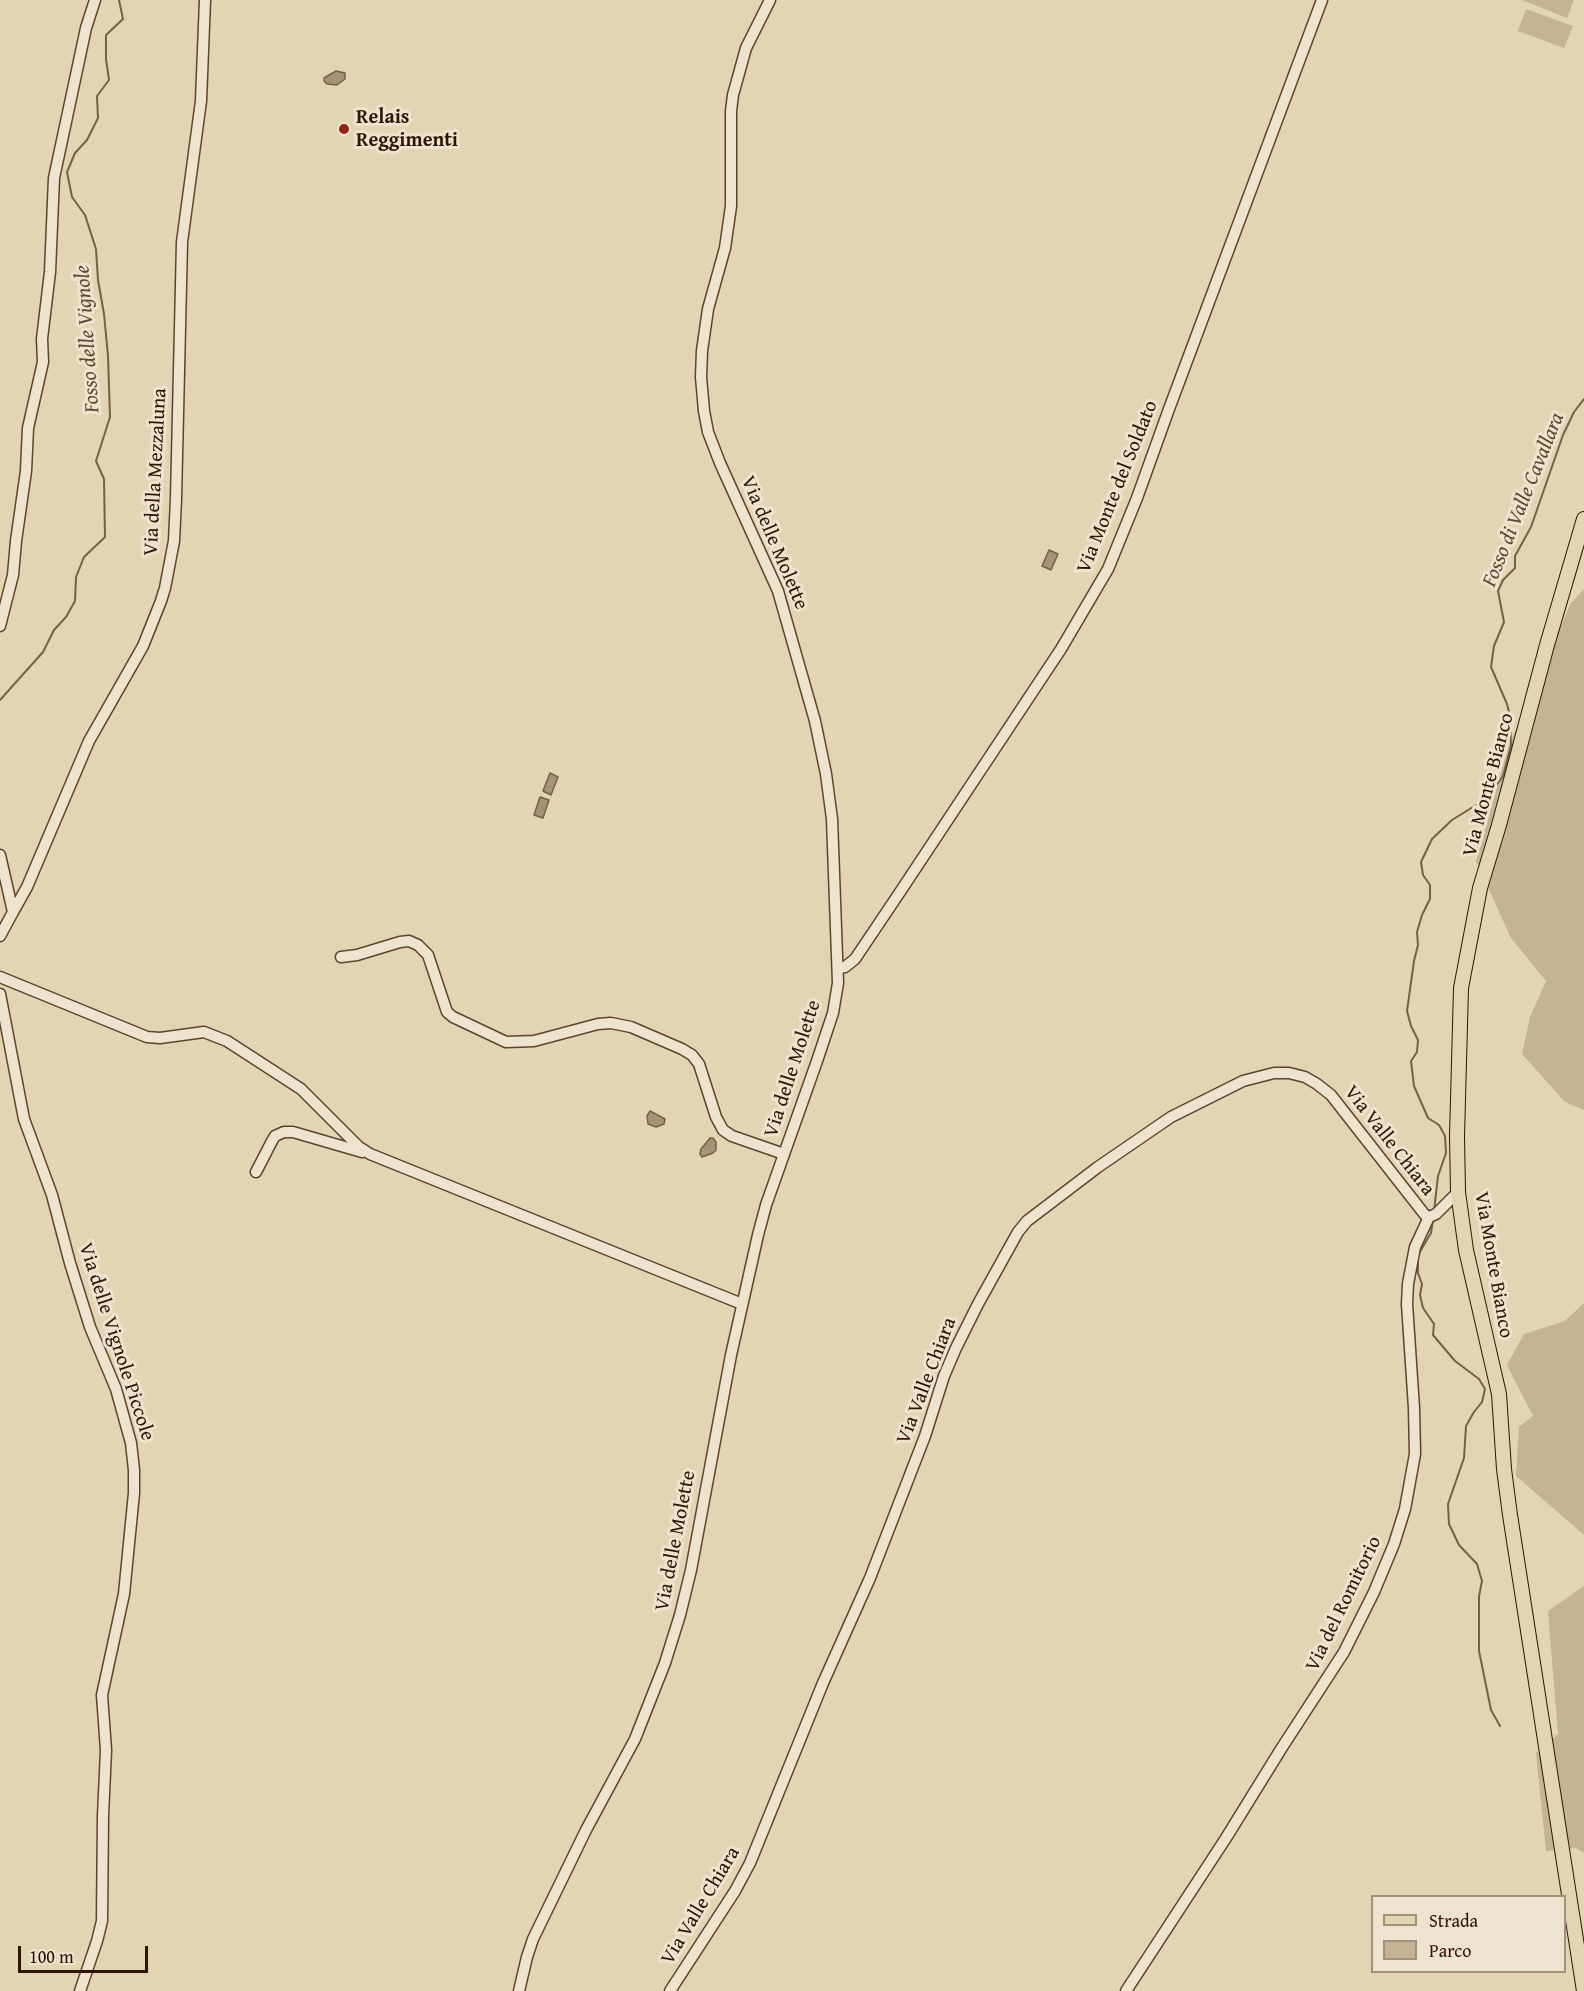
<!DOCTYPE html>
<style>
body{margin:0}
#map{position:relative;width:1584px;height:1991px;overflow:hidden;background:#e3d4b3;font-family:"Gentium Book Plus",serif}
canvas{display:block}
.legend{position:absolute;left:1371px;top:1895px;width:195px;height:78px;box-sizing:border-box;background:#ede3ce;border:2px solid #a1907c;margin:0;padding:8px 10px;list-style:none;font-size:18px;color:#301402}
.legend li{display:flex;align-items:center;gap:12px;height:30px}
.legend b{width:30px;border:2px solid #a1907c}
.scale{position:absolute;left:18px;top:1946px;width:130px;height:27px;box-sizing:border-box;border:3px solid #301402;border-top:0;padding-left:8px;font-size:18px;line-height:21px;white-space:nowrap;color:#301402;-webkit-text-stroke:4px #ede3ce;paint-order:stroke}
</style>
<div id="map">
<canvas width="1584" height="1991"></canvas>
<ul class="legend">
<li><b style="height:8px;background:#e3d4b3"></b>Strada</li>
<li><b style="height:16px;background:#c5b395"></b>Parco</li>
</ul>
<div class="scale">100 m</div>
</div>
<script>
const ctx = document.querySelector('canvas').getContext('2d');
ctx.lineJoin = 'round';
function fill(path, color) { ctx.fillStyle = color; ctx.fill(path, 'evenodd'); }
const shape = rows => new Path2D(rows.map(r => 'M' + r).join(''));
function stroke(path, color, width, dash) { ctx.strokeStyle = color; ctx.lineWidth = width; ctx.lineCap = dash ? 'butt' : 'round'; ctx.setLineDash(dash || []); ctx.stroke(path); }
function drawText(font, color, halo, rows, align = 'center') {
  ctx.font = font + ' "Gentium Book Plus",serif'; ctx.lineWidth = 6; ctx.setLineDash([]); ctx.textBaseline = 'middle'; ctx.strokeStyle = halo; ctx.fillStyle = color; for (const [text, x, y, turn = 0] of rows) {
    ctx.save(); ctx.translate(x, y); ctx.rotate((+turn || 0) * Math.PI / 180); ctx.textAlign = isNaN(turn) ? turn : align; if (halo) ctx.strokeText(text, 0, 0); ctx.fillText(text, 0, 0); ctx.restore();
  }
}
fill(shape([
 [1522,0,1574,0,1567,18],
 [1526,9,1573,26,1564,48,1518,31],
 [1584,589,1584,1110,1565,1102,1522,1054,1530,1017,1546,981,1511,938,1476,861,1508,748,1571,603],
 [1584,1303,1584,1535,1516,1476,1519,1427,1533,1416,1507,1365,1524,1334,1565,1321],
 [1584,1586,1584,1853,1576,1848,1546,1851,1536,1753,1558,1734,1548,1611]
]), '#c5b395');
const water = shape([
 [336,71,345,73,345,79,337,85,327,84,324,81,324,78,336,71],
 [1049,550,1058,554,1051,570,1042,566,1049,550],
 [550,773,558,777,551,795,543,791,550,773],
 [540,797,549,800,543,818,534,815,540,797],
 [650,1111,665,1119,664,1124,656,1127,648,1124,647,1116,650,1111],
 [710,1138,713,1138,716,1142,716,1150,713,1153,702,1157,700,1154,701,1149,710,1138]
]);
fill(water, '#a69377');
stroke(water, '#776048', 1.5);
stroke(shape([
 [0,700,43,652,54,630,66,617,75,601,76,577,84,557,105,537,104,479,96,461,110,417,108,356,104,314,98,280,96,249,85,215,72,197,67,172,75,153,87,140,98,118,97,96,109,80,106,59,106,35,123,19,119,0],
 [1434,1211,1438,1176,1446,1153,1445,1136,1439,1125,1428,1118,1414,1086,1411,1061,1417,1052,1418,1040,1411,1026,1407,1011,1414,961,1418,945,1417,932,1422,915,1430,899,1430,885,1423,875,1421,862,1432,839,1452,820,1486,799,1503,776,1511,746,1510,716,1507,704,1491,667,1494,646,1504,622,1498,591,1503,580,1515,568,1515,556,1531,527,1563,435,1574,412,1584,399],
 [1433,1220,1431,1233,1418,1255,1418,1273,1422,1284,1420,1295,1423,1308,1434,1324,1433,1335,1455,1361,1479,1379,1485,1389,1482,1402,1474,1412,1466,1426,1464,1458,1448,1504,1449,1524,1459,1545,1477,1564,1482,1581,1479,1596,1479,1651,1491,1710,1500,1726]
]), '#776048', 2);
const minor = shape([
 [0,626,13,575,16,541,26,471,28,428,43,362,42,339,50,272,54,178,86,28,95,0],
 [0,855,13,912,27,887,89,741,143,646,161,601,165,588,174,541,176,499,182,242,201,101,205,0],
 [0,936,13,912],
 [341,957,357,955,400,942,409,941,418,945,428,955,447,1012,453,1017,506,1042,534,1041,598,1024,611,1023,631,1027,682,1049,692,1055,699,1064,716,1117,723,1130,732,1136,784,1154],
 [838,968,845,967,855,959,902,889,1061,649,1108,569,1137,498,1169,409,1322,0],
 [0,977,147,1037,160,1038,204,1032,227,1041,301,1089,359,1147,370,1154,742,1304],
 [0,994,24,1119,52,1195,70,1263,90,1327,116,1389,131,1443,134,1470,134,1493,124,1594,102,1695,106,1750,103,1816,102,1921,97,1941,80,1991],
 [256,1172,272,1141,275,1136,284,1132,293,1132,362,1152],
 [519,1991,527,1957,533,1939,586,1830,635,1739,665,1663,680,1615,691,1570,731,1355,758,1235,766,1205,817,1061,833,1013,838,983,832,819,826,774,815,721,778,591,720,463,708,432,704,411,701,377,702,351,708,309,725,248,731,206,731,111,733,95,746,48,770,0],
 [670,1991,735,1891,750,1863,823,1683,870,1578,925,1436,944,1376,956,1348,978,1304,1018,1232,1027,1221,1098,1167,1171,1117,1243,1081,1274,1073,1289,1073,1305,1077,1317,1084,1331,1095,1425,1215,1429,1217,1436,1214,1458,1192],
 [1126,1991,1226,1838,1281,1749,1344,1652,1374,1592,1394,1544,1405,1509,1415,1454,1414,1408,1407,1304,1408,1284,1415,1247,1429,1217]
]);
const major = shape([
 [1584,1991,1510,1515,1504,1469,1499,1394,1466,1250,1458,1192,1457,1136,1461,988,1480,888,1499,825,1547,645,1584,519]
]);
stroke(minor, '#5d442e', 13);
stroke(major, '#301402', 16);
stroke(minor, '#ede3ce', 10);
stroke(major, '#e3d4b3', 14);
for (const [x, y, r, color] of [
 [344,129,6,"#8f2418"]
]) { const dot = new Path2D(); dot.arc(x, y, r, 0, 2 * Math.PI); ctx.fillStyle = color; ctx.fill(dot); stroke(dot, '#ede3ce', 2); }
drawText('bold 20px', '#301402', '#ede3ce', [
 ["Relais",356,118],
 ["Reggimenti",356,141]
], 'left');
drawText('20px', '#301402', '#ede3ce', [
 ["Via della Mezzaluna",156,472,-87],
 ["Via Monte del Soldato",1118,487,-68],
 ["Via delle Molette",774,543,67],
 ["Via Monte Bianco",1489,785,-75],
 ["Via delle Molette",793,1069,-72],
 ["Via Valle Chiara",1389,1141,52],
 ["Via Monte Bianco",1493,1265,80],
 ["Via delle Vignole Piccole",116,1342,72],
 ["Via Valle Chiara",927,1381,-69],
 ["Via delle Molette",676,1541,-79],
 ["Via del Romitorio",1344,1604,-64],
 ["Via Valle Chiara",701,1906,-59]
]);
drawText('italic 21px', '#5f4731', '#ede3ce', [
 ["Fosso delle Vignole",88,339,-94],
 ["Fosso di Valle Cavallara",1524,500,-68]
]);
</script>
